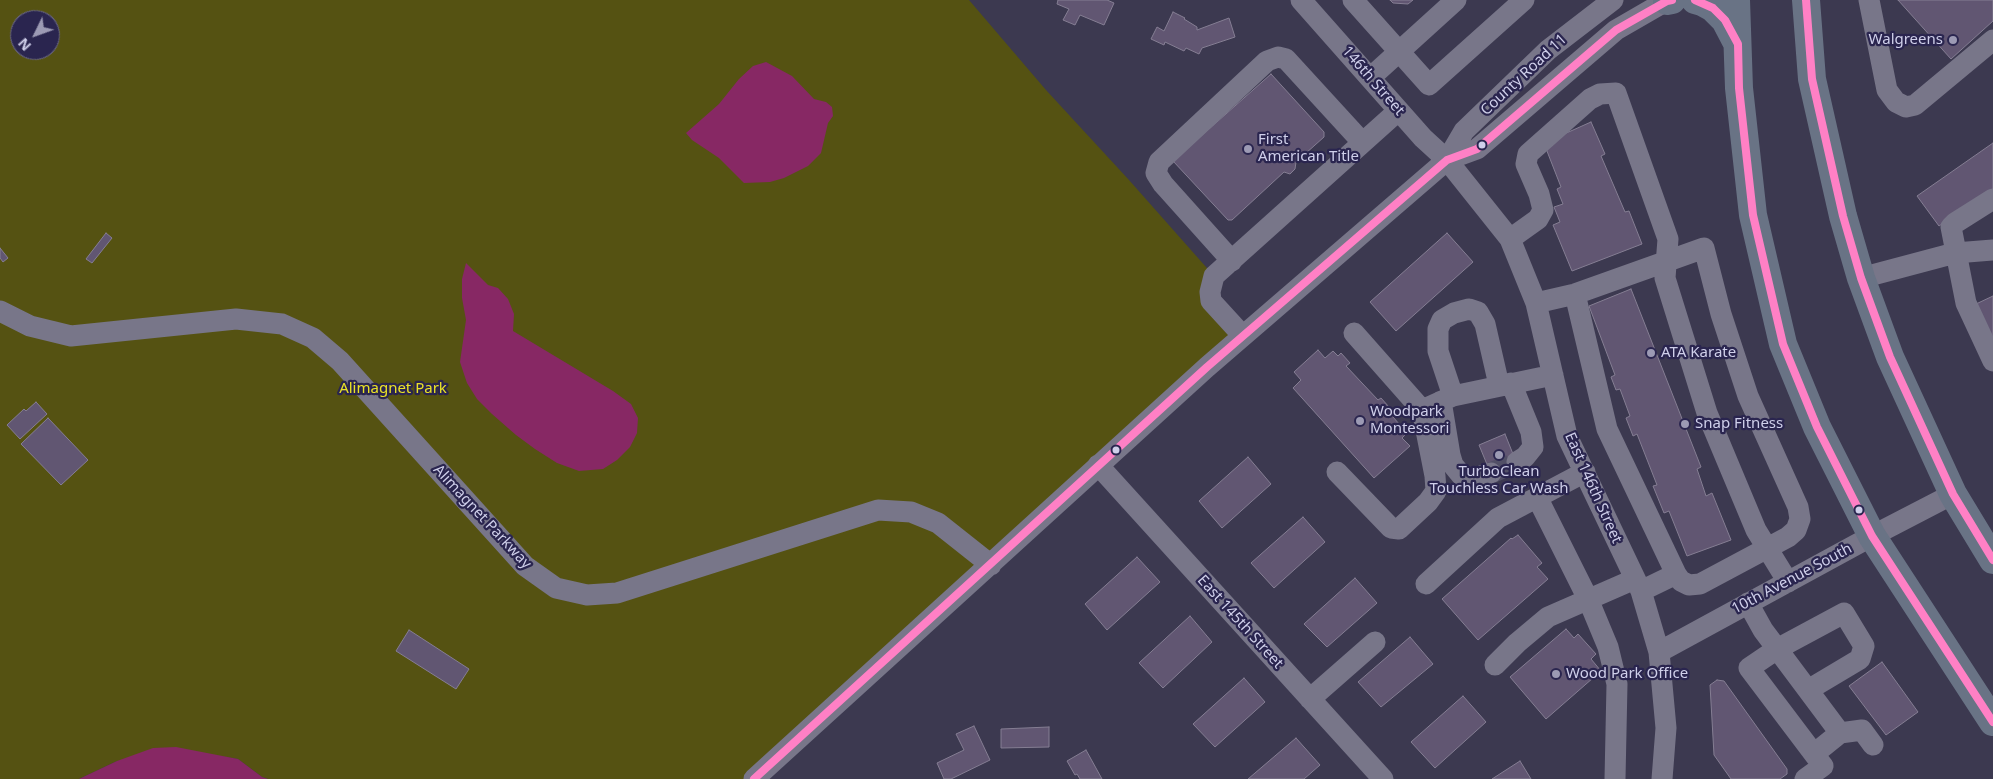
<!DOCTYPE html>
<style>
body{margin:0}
#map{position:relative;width:1993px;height:779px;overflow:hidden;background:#3c3950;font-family:"Noto Sans",sans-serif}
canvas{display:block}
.north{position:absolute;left:10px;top:10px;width:50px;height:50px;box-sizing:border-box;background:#2a254f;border:1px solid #6c698d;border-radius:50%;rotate:228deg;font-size:14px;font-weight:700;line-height:20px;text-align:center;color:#cfcfea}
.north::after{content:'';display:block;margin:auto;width:18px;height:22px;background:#9c9ab4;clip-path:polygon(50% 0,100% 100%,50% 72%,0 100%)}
</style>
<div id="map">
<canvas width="1993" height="779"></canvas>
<div class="north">N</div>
</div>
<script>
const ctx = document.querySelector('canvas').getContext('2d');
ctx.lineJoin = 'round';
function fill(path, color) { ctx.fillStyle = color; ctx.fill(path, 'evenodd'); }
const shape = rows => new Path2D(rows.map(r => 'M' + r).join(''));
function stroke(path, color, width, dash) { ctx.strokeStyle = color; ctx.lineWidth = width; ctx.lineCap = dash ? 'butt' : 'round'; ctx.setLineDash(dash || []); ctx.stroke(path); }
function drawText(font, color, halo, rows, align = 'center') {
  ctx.font = font + ' "Noto Sans",sans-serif'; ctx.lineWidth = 4.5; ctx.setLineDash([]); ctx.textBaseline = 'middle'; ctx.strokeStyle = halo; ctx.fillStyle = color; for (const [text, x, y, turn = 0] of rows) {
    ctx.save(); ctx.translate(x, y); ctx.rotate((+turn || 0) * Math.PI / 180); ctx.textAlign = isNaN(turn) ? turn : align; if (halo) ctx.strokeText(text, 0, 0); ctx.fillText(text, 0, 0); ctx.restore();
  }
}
fill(shape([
 [0,0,969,0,1046,90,1129,180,1214,276,1210,292,1243,336,754,779,268,779,262,777,238,759,207,754,117,761,79,779,0,779],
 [20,20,50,20,50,50,20,50]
]), '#555212');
fill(shape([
 [766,62,792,76,814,99,826,102,832,107,833,116,828,123,821,153,808,166,784,178,770,182,744,183,719,158,692,140,686,133,719,104,739,79,753,66],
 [466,263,488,285,498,288,508,299,514,314,513,331,613,391,631,404,638,418,637,433,630,447,617,460,603,469,579,471,557,463,535,449,516,435,492,414,477,399,467,383,460,362,466,320,462,298,462,279],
 [176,747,238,759,262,777,268,779,79,779,117,761,153,748]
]), '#872864');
const building = shape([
 [1058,0,1107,0,1114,3,1104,25,1080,15,1075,25,1063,20,1069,9,1057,4,1058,0],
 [1390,0,1413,0,1408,4,1393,3,1390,0],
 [1898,0,1993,0,1993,21,1951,59,1898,0],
 [1173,12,1185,18,1184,19,1197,27,1197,30,1229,18,1235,37,1202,48,1199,54,1186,48,1184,51,1165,42,1164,45,1151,39,1157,27,1164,31,1173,12],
 [1271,74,1324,132,1324,137,1296,162,1295,169,1290,174,1284,172,1232,220,1228,220,1173,161,1271,74],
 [1591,122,1605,154,1601,156,1625,212,1629,211,1642,244,1572,271,1553,225,1560,222,1554,207,1563,204,1557,189,1561,187,1545,146,1553,139,1591,122],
 [1993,143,1993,189,1939,226,1917,196,1993,143],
 [106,233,112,238,92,263,86,259,106,233],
 [1447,233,1473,262,1396,331,1370,302,1447,233],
 [0,248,8,258,3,262,0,258,0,248],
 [1631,289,1701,467,1697,469,1706,496,1712,493,1731,540,1687,556,1669,511,1664,513,1653,486,1657,485,1637,434,1633,436,1626,418,1630,416,1620,389,1616,390,1611,377,1615,375,1589,306,1631,289],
 [1993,296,1993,339,1976,304,1993,296],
 [1318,350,1325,358,1333,351,1338,356,1341,353,1350,363,1346,366,1378,400,1381,398,1389,407,1386,409,1407,433,1402,438,1410,446,1374,478,1293,388,1301,380,1294,372,1318,350],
 [36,402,47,414,20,439,7,425,24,409,26,411,36,402],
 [48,418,88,460,61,485,21,444,48,418],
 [1505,434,1519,469,1493,479,1479,445,1505,434],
 [1248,457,1271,484,1222,528,1199,501,1248,457],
 [1303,517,1325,542,1274,588,1251,563,1303,517],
 [1518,535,1542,563,1537,567,1548,579,1478,640,1442,599,1511,538,1512,539,1518,535],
 [1137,557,1160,582,1107,630,1085,604,1137,557],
 [1355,578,1377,603,1327,647,1304,624,1355,578],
 [1190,616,1212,642,1163,688,1139,663,1190,616],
 [1566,629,1574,638,1578,634,1596,654,1591,659,1601,671,1546,719,1510,677,1566,629],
 [409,630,469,669,456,689,396,651,409,630],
 [1410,637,1433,664,1381,707,1358,682,1410,637],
 [1882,662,1918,712,1886,735,1849,686,1882,662],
 [1244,678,1265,702,1215,747,1193,724,1244,678],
 [1717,680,1724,681,1787,769,1787,774,1780,779,1731,779,1714,755,1710,685,1717,680],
 [1463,696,1486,722,1435,768,1411,742,1463,696],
 [974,726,990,760,951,779,944,779,937,763,964,750,956,734,974,726],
 [1049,727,1049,747,1001,748,1001,729,1049,727],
 [1296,738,1320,765,1304,779,1248,779,1296,738],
 [1086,750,1102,779,1080,779,1077,774,1075,775,1067,761,1086,750],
 [1520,761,1531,779,1492,779,1520,761]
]);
fill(building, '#615672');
stroke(building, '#857e93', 1);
stroke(shape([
 [1491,473,1517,462]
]), '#525067', 21, [21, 11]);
stroke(shape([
 [1301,0,1423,138,1447,160,1510,239,1536,303,1567,436,1641,591,1659,652,1666,728,1662,779],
 [1353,0,1429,85,1524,0],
 [1869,0,1887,90,1896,102,1906,107,1915,105,1993,40],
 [1370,78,1456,0],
 [1447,160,1477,149,1616,30,1668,0],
 [1993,199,1955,223,1951,227,1966,303,1993,361],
 [1510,239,1538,219,1543,210,1539,194,1526,164,1528,154,1590,99,1600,94,1616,93,1668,239,1665,278,1707,413,1756,530,1788,582],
 [1232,261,1163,184,1156,173,1159,162,1267,61,1278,57,1286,59,1362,142],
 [1861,278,1955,253,1993,250],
 [1536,303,1575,294,1704,248,1721,314,1748,396,1798,507,1800,519,1796,530,1788,537,1700,584,1689,585,1681,581,1676,574,1607,429,1575,294],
 [0,311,30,326,71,336,236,319,282,324,313,338,340,361,525,566,556,588,587,595,617,593,878,510,911,512,938,523,991,565],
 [1354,333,1422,410],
 [1243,336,1211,301,1210,292,1214,276,1398,111],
 [1511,383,1531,432,1533,447,1525,457,1517,462],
 [1453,396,1438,351,1438,329,1442,320,1454,313,1469,309,1478,312,1485,324,1499,385],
 [1441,401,1450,455,1453,465,1462,476,1474,478,1491,473],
 [1098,465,1383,779],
 [1337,472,1391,528,1399,529,1428,502,1436,491,1435,476,1422,410,1453,396,1553,375],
 [1537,497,1588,599,1608,647,1617,684,1615,779],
 [1426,584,1498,518,1585,472],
 [1641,591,1676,574],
 [1748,603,1763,630,1840,733,1814,754],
 [1659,652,1872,536,1953,494],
 [1495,665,1517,643,1548,617,1635,579],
 [1310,699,1375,642],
 [1840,733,1862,730,1873,745],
 [754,779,1207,367,1447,160,1464,131,1548,50,1613,0],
 [1805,779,1823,766,1749,668,1777,649,1844,613,1864,646,1860,659,1808,690]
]), '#787689', 21);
stroke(shape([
 [1695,0,1702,2,1713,8,1725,20,1737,43],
 [1736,0,1739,88,1753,215,1783,344,1817,427,1872,536,1993,722],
 [1806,0,1812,79,1843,216,1861,278,1890,357,1953,494,1993,560],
 [1667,1,1672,0]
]), '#697385', 28);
stroke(shape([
 [1695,0,1713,8,1725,20,1738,44,1739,88,1753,215,1783,344,1817,427,1872,536,1993,722],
 [1806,0,1812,79,1843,216,1861,278,1890,357,1953,494,1993,560],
 [754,779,1207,367,1447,160,1477,149,1616,30,1667,1,1672,0]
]), '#ff80c5', 8);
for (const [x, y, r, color] of [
 [1953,40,5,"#9c9ab4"],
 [1482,145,4.5,"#cfcfea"],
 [1248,149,5,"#9c9ab4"],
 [1651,353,5,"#9c9ab4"],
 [1360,421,5,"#9c9ab4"],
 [1685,424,5,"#9c9ab4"],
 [1116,450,4.5,"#cfcfea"],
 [1499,455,5,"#9c9ab4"],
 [1859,510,4.5,"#cfcfea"],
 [1556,674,5,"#9c9ab4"]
]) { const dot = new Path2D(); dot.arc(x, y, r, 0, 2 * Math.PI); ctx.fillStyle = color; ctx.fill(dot); stroke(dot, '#2a254f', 2); }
drawText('15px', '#cfcfea', '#2a254f', [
 ["Walgreens",1943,40,"right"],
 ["First",1258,140],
 ["American Title",1258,157],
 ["ATA Karate",1661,353],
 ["Woodpark",1370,412],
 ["Montessori",1370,429],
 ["Snap Fitness",1695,424],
 ["TurboClean",1499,472,"center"],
 ["Touchless Car Wash",1499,489,"center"],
 ["Wood Park Office",1566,674]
], 'left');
drawText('15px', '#cfcfea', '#2a254f', [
 ["County Road 11",1524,75,-43],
 ["146th Street",1373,81,49],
 ["East 146th Street",1593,488,66],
 ["Alimagnet Parkway",482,517,47],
 ["10th Avenue South",1792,579,-28],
 ["East 145th Street",1240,622,48]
]);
drawText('15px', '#eae227', '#2a254f', [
 ["Alimagnet Park",393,389]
]);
</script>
